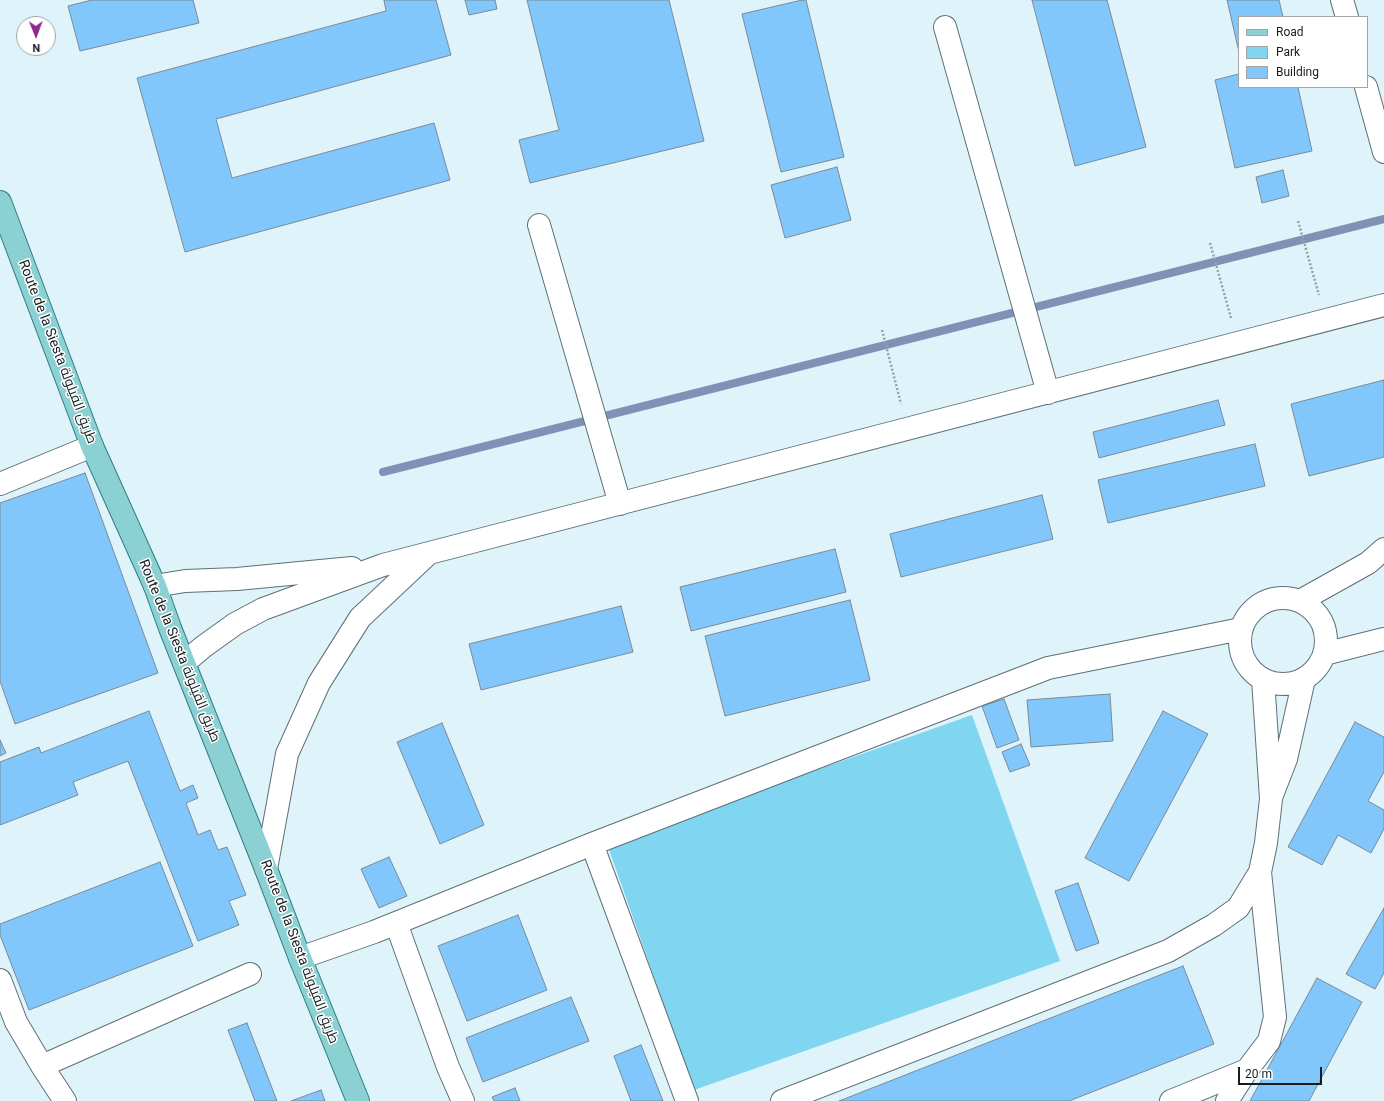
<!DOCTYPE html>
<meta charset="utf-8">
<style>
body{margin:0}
#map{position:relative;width:1384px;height:1101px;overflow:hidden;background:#dff3fa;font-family:Roboto,sans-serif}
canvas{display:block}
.legend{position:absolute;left:1238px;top:16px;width:130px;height:72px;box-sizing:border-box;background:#fff;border:1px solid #a2a5a6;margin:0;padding:5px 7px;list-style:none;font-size:12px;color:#161d20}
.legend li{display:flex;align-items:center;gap:8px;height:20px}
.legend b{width:20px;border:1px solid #a2a5a6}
.north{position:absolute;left:16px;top:16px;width:40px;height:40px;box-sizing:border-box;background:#fff;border:1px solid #a2a5a6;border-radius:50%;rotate:179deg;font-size:11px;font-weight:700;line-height:16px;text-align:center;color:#161d20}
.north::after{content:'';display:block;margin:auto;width:14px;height:18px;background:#92288c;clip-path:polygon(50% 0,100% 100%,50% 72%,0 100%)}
.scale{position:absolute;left:1238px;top:1067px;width:84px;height:18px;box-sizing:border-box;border:2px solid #161d20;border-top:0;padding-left:5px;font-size:12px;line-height:14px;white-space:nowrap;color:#161d20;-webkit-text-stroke:3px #fff;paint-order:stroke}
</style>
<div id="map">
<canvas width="1384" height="1101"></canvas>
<ul class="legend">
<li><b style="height:5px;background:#8bd1d3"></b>Road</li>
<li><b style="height:11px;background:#80d5f0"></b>Park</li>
<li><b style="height:11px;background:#81c7fb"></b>Building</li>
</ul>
<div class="north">N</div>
<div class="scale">20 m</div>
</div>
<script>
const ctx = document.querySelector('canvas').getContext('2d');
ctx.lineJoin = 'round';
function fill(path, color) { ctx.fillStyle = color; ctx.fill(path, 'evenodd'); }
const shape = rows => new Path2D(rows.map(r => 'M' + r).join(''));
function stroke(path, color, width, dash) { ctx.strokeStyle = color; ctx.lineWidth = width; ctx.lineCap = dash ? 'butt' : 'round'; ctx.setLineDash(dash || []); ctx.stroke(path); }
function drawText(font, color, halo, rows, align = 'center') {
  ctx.font = font + ' Roboto,Cairo,sans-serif'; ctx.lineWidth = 3; ctx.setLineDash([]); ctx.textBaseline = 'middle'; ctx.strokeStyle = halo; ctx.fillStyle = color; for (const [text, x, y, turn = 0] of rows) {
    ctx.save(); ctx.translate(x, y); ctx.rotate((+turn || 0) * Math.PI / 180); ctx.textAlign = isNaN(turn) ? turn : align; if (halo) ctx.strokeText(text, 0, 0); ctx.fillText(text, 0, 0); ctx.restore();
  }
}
fill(shape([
 [972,715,1060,961,694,1090,607,844]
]), '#80d5f0');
stroke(shape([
 [383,472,1384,219]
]), '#7e92b6', 8);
const building = shape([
 [92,0,193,0,199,23,80,51,68,6,92,0],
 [384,0,436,0,451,55,216,119,232,178,434,123,450,180,185,252,137,78,386,11,384,0],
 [465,0,495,0,497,9,469,15,465,0],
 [527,0,669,0,704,141,530,183,519,140,559,130,527,0],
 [802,0,806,0,844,157,781,172,742,14,802,0],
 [1032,0,1107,0,1146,147,1075,166,1032,0],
 [1227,0,1279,0,1283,17,1239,17,1239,52,1227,0],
 [1239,74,1239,87,1298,87,1312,151,1235,168,1215,80,1239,74],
 [837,167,851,220,785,238,771,185,837,167],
 [1283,170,1289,196,1262,203,1256,177,1283,170],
 [1384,380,1384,457,1309,476,1291,404,1384,380],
 [1218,400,1225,425,1099,458,1093,432,1218,400],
 [1255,444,1265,486,1108,523,1098,480,1255,444],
 [85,473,158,673,15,724,0,681,0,503,85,473],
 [1042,495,1053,539,901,577,890,534,1042,495],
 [835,549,846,592,691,631,680,587,835,549],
 [850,600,870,680,725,716,705,636,850,600],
 [621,606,633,652,481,690,469,644,621,606],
 [1110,694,1113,741,1031,747,1027,700,1110,694],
 [1004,699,1019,740,997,748,982,706,1004,699],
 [149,711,180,791,193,785,198,798,186,803,198,835,210,830,218,850,227,847,246,895,229,901,239,925,198,941,128,761,73,782,78,795,0,825,0,762,39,747,41,753,149,711],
 [1163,711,1208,734,1129,881,1085,858,1163,711],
 [1355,722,1384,737,1384,772,1368,801,1384,810,1384,829,1371,853,1338,835,1322,865,1288,847,1355,722],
 [442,723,484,825,440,844,397,742,442,723],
 [0,740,6,753,0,756,0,740],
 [1021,744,1030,765,1010,772,1002,752,1021,744],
 [389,857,407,896,379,908,361,869,389,857],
 [160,862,193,946,29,1010,0,935,0,924,160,862],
 [1078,883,1099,943,1076,951,1055,891,1078,883],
 [1384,908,1384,973,1375,989,1346,974,1384,908],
 [518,915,547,990,467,1021,438,946,518,915],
 [1183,966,1214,1044,1069,1101,839,1101,1183,966],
 [1317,978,1362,1002,1309,1101,1250,1101,1317,978],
 [571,997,589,1041,483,1082,466,1038,571,997],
 [247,1023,277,1101,255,1101,228,1030,247,1023],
 [641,1045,663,1101,631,1101,614,1056,641,1045],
 [515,1088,520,1101,494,1101,492,1097,515,1088],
 [321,1090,325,1101,291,1101,321,1090]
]);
fill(building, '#81c7fb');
stroke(building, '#7c8a95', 1);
const minor = shape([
 [1342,0,1347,17],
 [945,27,1048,393],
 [1366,87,1384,152],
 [539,225,620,504],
 [0,484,92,446],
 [155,586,185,581,237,579,352,568],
 '1240 641a43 43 0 1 1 86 0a43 43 0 1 1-86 0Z',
 [1300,601,1368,563,1384,549],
 [1324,654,1384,639],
 [184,663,203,647,235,624,263,609,383,565,1384,305],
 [1272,795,1286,759,1304,679],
 [592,844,687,1101],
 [266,869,287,754,319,683,360,618,427,555],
 [396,923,448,1067,463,1101],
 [300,958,374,932,592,844,1048,668,1241,629],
 [0,980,16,1022,42,1066,65,1101],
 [42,1066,250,974],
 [782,1101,1168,951,1214,925,1238,908,1260,872,1266,843,1271,799,1263,679],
 [1171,1101,1247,1070,1269,1041,1275,1017,1260,872],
 [1227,1101,1247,1070]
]);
const major = shape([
 [0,202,92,446,155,586,170,628,266,869,300,958,358,1101]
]);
stroke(minor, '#5e7076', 24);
stroke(major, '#307e82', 24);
stroke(shape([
 [1298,221,1319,295],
 [1210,243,1231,318],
 [882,330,901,404]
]), '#92a1a6', 2.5, [2, 2]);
stroke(minor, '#fff', 22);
stroke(major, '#8bd1d3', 22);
drawText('14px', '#161d20', '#fff', [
 ["Route de la Siesta طريق القيلولة",57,352,69],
 ["Route de la Siesta طريق القيلولة",179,651,68],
 ["Route de la Siesta طريق القيلولة",299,952,69]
]);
</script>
